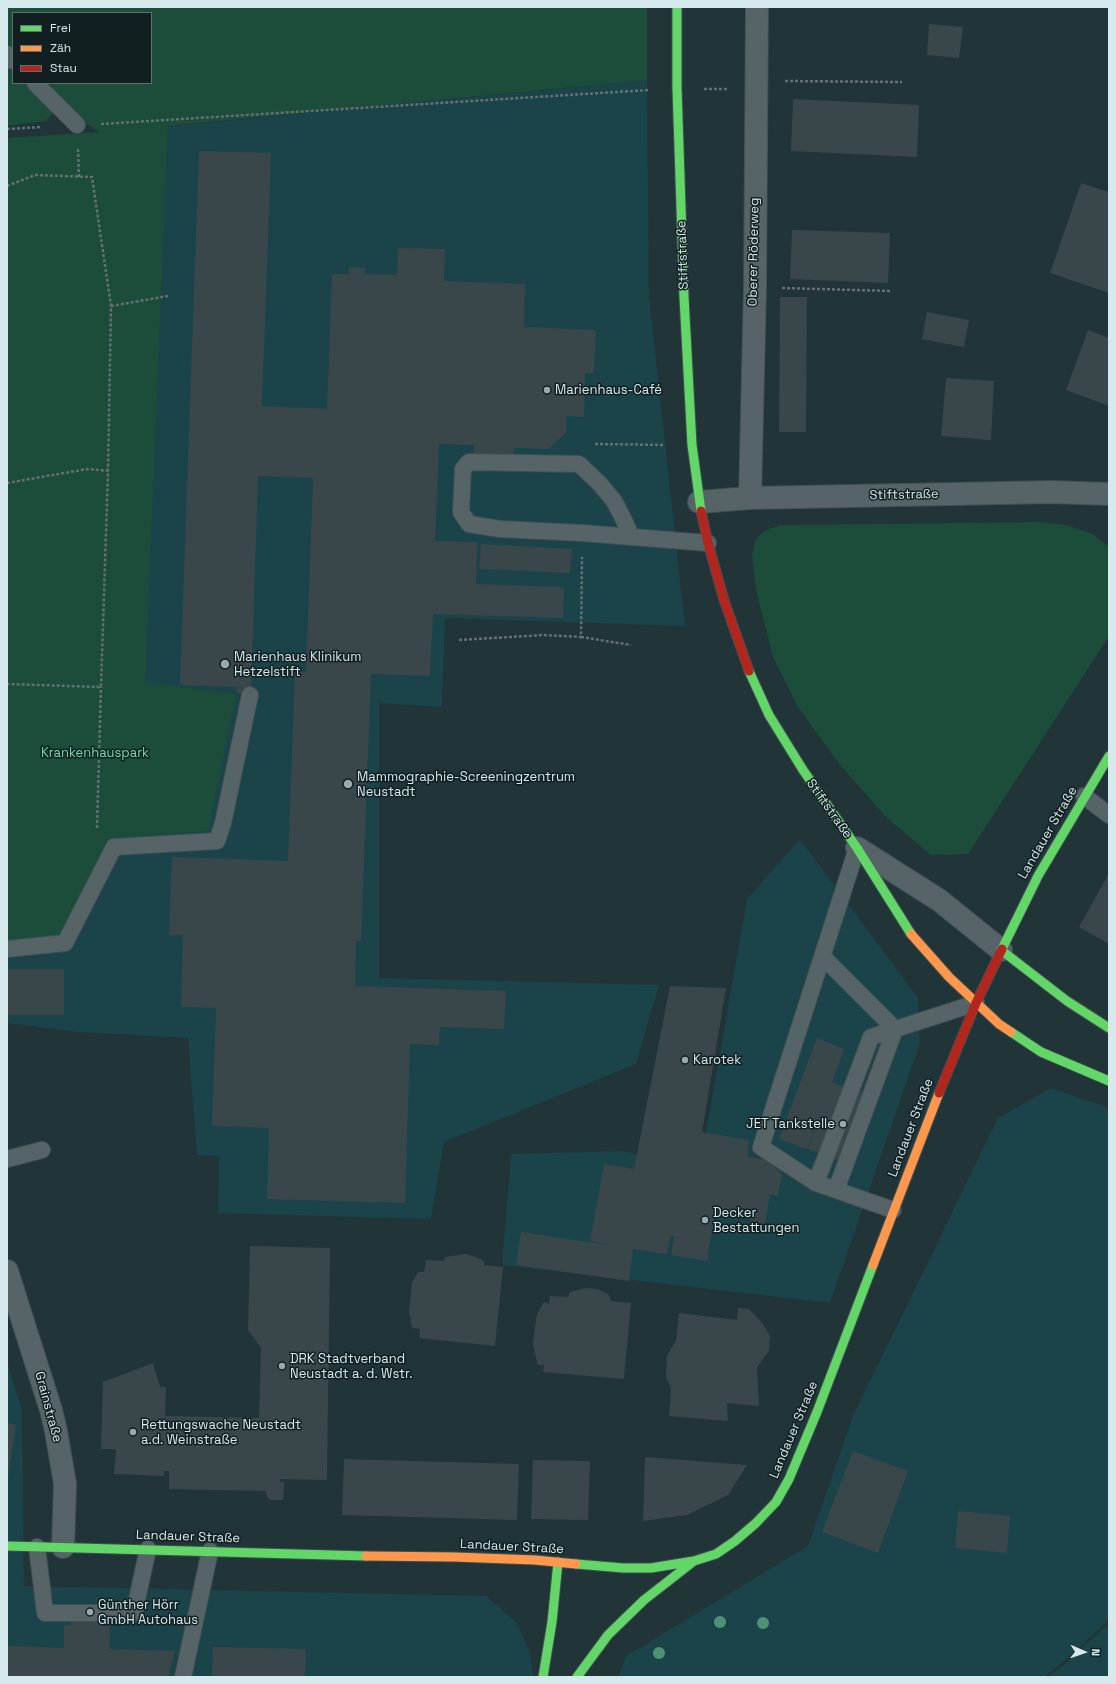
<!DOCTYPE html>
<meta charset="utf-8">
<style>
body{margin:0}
#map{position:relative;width:1116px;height:1684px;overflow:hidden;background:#213437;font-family:"Space Grotesk",sans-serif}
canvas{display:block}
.frame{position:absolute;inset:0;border:8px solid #d6e9ec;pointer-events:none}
.legend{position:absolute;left:12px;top:12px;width:140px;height:72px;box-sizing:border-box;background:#111f21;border:1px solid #607072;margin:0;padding:5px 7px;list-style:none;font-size:12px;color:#d6e9ec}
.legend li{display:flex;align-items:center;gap:8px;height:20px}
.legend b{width:20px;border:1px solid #607072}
.north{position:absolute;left:1064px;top:1632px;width:40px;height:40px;-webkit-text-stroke:3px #111f21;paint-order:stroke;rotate:92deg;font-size:11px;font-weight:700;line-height:16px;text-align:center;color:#d6e9ec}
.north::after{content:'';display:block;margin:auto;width:14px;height:18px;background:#d6e9ec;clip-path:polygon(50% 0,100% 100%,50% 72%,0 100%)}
</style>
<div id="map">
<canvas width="1116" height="1684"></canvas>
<div class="frame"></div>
<ul class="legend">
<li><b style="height:5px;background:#63d668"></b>Frei</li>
<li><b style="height:5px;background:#ff974d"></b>Zäh</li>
<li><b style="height:5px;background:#b3261e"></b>Stau</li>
</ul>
<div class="north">N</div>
</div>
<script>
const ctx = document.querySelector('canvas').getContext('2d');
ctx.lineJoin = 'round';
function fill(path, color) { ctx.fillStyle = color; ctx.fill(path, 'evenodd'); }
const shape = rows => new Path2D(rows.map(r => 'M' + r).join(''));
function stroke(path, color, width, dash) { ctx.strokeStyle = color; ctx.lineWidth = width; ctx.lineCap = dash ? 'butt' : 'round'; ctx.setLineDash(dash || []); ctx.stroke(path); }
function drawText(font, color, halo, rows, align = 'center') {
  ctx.font = font + ' "Space Grotesk",sans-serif'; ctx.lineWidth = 3; ctx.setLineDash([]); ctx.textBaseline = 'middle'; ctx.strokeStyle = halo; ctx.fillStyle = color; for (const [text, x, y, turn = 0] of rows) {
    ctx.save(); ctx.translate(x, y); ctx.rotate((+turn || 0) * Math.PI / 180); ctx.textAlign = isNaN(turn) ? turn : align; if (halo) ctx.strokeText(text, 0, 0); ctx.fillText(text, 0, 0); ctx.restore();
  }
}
fill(shape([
 [647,80,649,296,685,626,445,618,442,707,379,703,379,978,659,985,636,1064,444,1142,431,1219,218,1213,219,1156,197,1155,188,1038,78,1032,7,1023,7,138,101,133],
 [800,839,918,998,920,1043,830,1303,502,1265,511,1154,623,1151,700,1168,747,899],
 [1051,1088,1109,1108,1109,1620,1063,1662,1044,1677,618,1677,626,1656,808,1546,853,1416,998,1118],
 [7,1361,22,1410,24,1586,486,1596,517,1623,530,1652,533,1677,7,1677],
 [1109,1623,1109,1677,1047,1677,1065,1664]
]), '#1a4449');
fill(shape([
 [7,7,647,7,647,80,168,126,145,682,236,695,208,831,109,839,61,935,7,942,7,138,100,132,58,107,46,121,7,126],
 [13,13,151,13,151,83,13,83],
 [1043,522,1066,525,1093,534,1109,547,1109,636,968,854,931,855,887,818,840,765,798,707,773,657,756,590,752,554,756,539,764,531,780,525]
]), '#1c4d3a');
fill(shape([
 [929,24,963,27,959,58,927,55],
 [793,99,919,105,917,157,791,151],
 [199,151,271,153,262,406,327,409,332,274,349,274,349,267,365,268,365,274,397,275,398,248,445,249,444,281,525,284,524,327,596,330,594,373,585,373,584,417,567,416,566,433,548,449,514,448,513,462,473,460,474,445,439,444,435,541,477,542,476,584,564,587,563,618,433,614,430,676,371,674,361,941,356,941,355,986,506,991,504,1029,440,1027,439,1045,410,1044,405,1203,267,1199,269,1128,212,1126,216,1008,181,1007,183,935,169,935,172,857,288,861,295,671,306,672,313,478,258,476,251,693,237,693,237,687,180,685],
 [1081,183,1109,192,1109,293,1050,273],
 [792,230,890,233,888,283,790,279],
 [780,297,807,297,806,432,779,432],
 [927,312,969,320,964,347,922,339],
 [1088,330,1109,338,1109,406,1066,390],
 [946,378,994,381,991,440,941,436],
 [481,544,572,549,570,573,479,569],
 [1109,873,1109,944,1079,927],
 [7,969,64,969,64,1015,7,1015],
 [670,986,726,988,702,1132,749,1140,747,1157,767,1160,782,1174,778,1196,770,1194,765,1224,750,1222,751,1217,715,1212,707,1261,671,1255,674,1237,670,1236,667,1254,633,1249,629,1281,516,1265,521,1232,615,1246,590,1241,604,1164,634,1169],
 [817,1038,844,1049,832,1082,878,1099,853,1166,808,1149,828,1091,807,1149,779,1139],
 [250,1246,330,1248,327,1480,280,1479,280,1482,284,1482,283,1500,270,1500,267,1496,266,1491,169,1489,169,1471,164,1471,164,1476,114,1474,116,1449,101,1449,103,1382,153,1363,160,1387,166,1387,165,1416,259,1418,261,1348,248,1330],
 [466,1254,476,1257,484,1261,484,1265,503,1267,495,1346,419,1338,420,1329,412,1328,409,1311,412,1283,418,1272,424,1272,426,1260,444,1261,445,1257],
 [586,1288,598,1289,609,1295,611,1301,631,1303,624,1379,543,1372,544,1365,538,1365,533,1345,534,1334,537,1314,544,1302,549,1304,550,1296,568,1297,570,1292],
 [738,1308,749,1309,763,1324,770,1336,769,1351,757,1367,759,1406,727,1403,728,1421,669,1416,671,1388,666,1377,667,1355,676,1341,679,1313,737,1320],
 [7,1423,16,1425,8,1477,7,1477],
 [853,1451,908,1471,878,1553,822,1532],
 [645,1457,747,1465,728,1495,687,1515,643,1521],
 [344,1459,519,1464,517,1520,342,1515],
 [533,1460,590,1461,588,1520,531,1519],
 [958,1511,1010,1516,1007,1553,955,1548],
 [71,1608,111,1609,109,1649,175,1651,168,1677,7,1677,7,1646,64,1648,64,1625,71,1625],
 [213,1647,306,1649,305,1677,212,1677]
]), '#39474b');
const lane = shape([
 [7,54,13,61],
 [35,83,77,125],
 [631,536,623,518,614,501,600,484,579,464,469,462,463,469,461,512,469,524,500,529,582,533,708,543],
 [1084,796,1109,815],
 [857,848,761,1147,816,1183,893,1210],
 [7,949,65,943,114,847,217,841,223,823,250,695],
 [823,957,895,1029],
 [7,1159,42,1150],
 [816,1183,871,1037,976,1003],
 [836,1190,895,1029],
 [37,1547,45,1613,134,1613,148,1549],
 [183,1677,210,1551]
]);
const street = shape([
 [750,498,755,287,757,7],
 [699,502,750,498,1052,492,1109,494],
 [857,848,939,900,1001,950],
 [7,1271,51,1410,56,1431,65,1484,63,1547]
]);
const fast = shape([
 [677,7,677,88,684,297,692,445,701,511],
 [749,671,769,715,803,770,857,848,911,934],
 [1002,949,1038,876,1109,756],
 [1001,950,1067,1001,1109,1028],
 [1011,1032,1041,1052,1109,1081],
 [7,1546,366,1556],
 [576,1564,623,1568,651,1568,694,1561,716,1554,735,1541,756,1523,776,1502,789,1479,817,1412,873,1265],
 [543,1677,552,1622,558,1562],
 [577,1677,608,1635,644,1600,694,1561]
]);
const slow = shape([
 [911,934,949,977,999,1024,1011,1032],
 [873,1265,939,1093],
 [366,1556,455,1557,535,1560,576,1564]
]);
const jam = shape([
 [701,511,708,543,724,600,749,671],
 [939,1093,976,1003,1002,949]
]);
stroke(lane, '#3f5052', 18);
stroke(street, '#3f5052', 24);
stroke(fast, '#3f5052', 11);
stroke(slow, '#3f5052', 11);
stroke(jam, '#3f5052', 11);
stroke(shape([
 [785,81,902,82],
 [704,89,729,89],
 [101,124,649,90],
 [7,129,42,127],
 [78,149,79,177],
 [7,186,35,175,92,177,111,306,108,471,101,687,7,684],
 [782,288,892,291],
 [111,306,168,296],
 [595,444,664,445],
 [7,483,87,469,108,471],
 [581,637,631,645],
 [459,640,544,635,581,637,582,557],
 [97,828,101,687]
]), '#647072', 2.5, [3, 2]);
stroke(lane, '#576467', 16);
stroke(street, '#576467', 22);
stroke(fast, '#63d668', 9);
stroke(slow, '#ff974d', 9);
stroke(jam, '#b3261e', 9);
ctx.fillStyle = '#4e9177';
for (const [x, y] of [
 [720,1622],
 [763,1623],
 [659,1653]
]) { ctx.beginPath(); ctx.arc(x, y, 6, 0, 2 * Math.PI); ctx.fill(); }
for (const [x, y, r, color] of [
 [547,390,4,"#97aaad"],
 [225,664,5,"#97aaad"],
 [348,784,5,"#97aaad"],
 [685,1060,4,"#97aaad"],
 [843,1124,4,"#97aaad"],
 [705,1220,4,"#97aaad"],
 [282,1366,4,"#97aaad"],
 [133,1432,4,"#97aaad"],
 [90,1612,4,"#97aaad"]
]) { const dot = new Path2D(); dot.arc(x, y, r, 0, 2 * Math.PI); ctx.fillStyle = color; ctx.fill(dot); stroke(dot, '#111f21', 1.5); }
drawText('13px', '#d6e9ec', '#111f21', [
 ["Oberer Röderweg",754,252,-89],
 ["Stiftstraße",683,255,-92],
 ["Stiftstraße",904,495,-1],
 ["Stiftstraße",829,809,55],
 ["Landauer Straße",1048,833,-60],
 ["Landauer Straße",911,1128,-69],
 ["Grainstraße",48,1407,75],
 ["Landauer Straße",794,1430,-67],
 ["Landauer Straße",188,1537,2],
 ["Landauer Straße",512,1547,3]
]);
drawText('13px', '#d6e9ec', '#111f21', [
 ["Marienhaus-Café",555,390],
 ["Marienhaus Klinikum",234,657],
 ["Hetzelstift",234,672],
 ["Mammographie-Screeningzentrum",357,777],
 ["Neustadt",357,792],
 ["Karotek",693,1060],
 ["JET Tankstelle",835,1124,"right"],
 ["Decker",713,1213],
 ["Bestattungen",713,1228],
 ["DRK Stadtverband",290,1359],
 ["Neustadt a. d. Wstr.",290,1374],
 ["Rettungswache Neustadt",141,1425],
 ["a.d. Weinstraße",141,1440],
 ["Günther Hörr",98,1605],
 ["GmbH Autohaus",98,1620]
], 'left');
drawText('13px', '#72ddab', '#111f21', [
 ["Krankenhauspark",95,753]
]);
</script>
